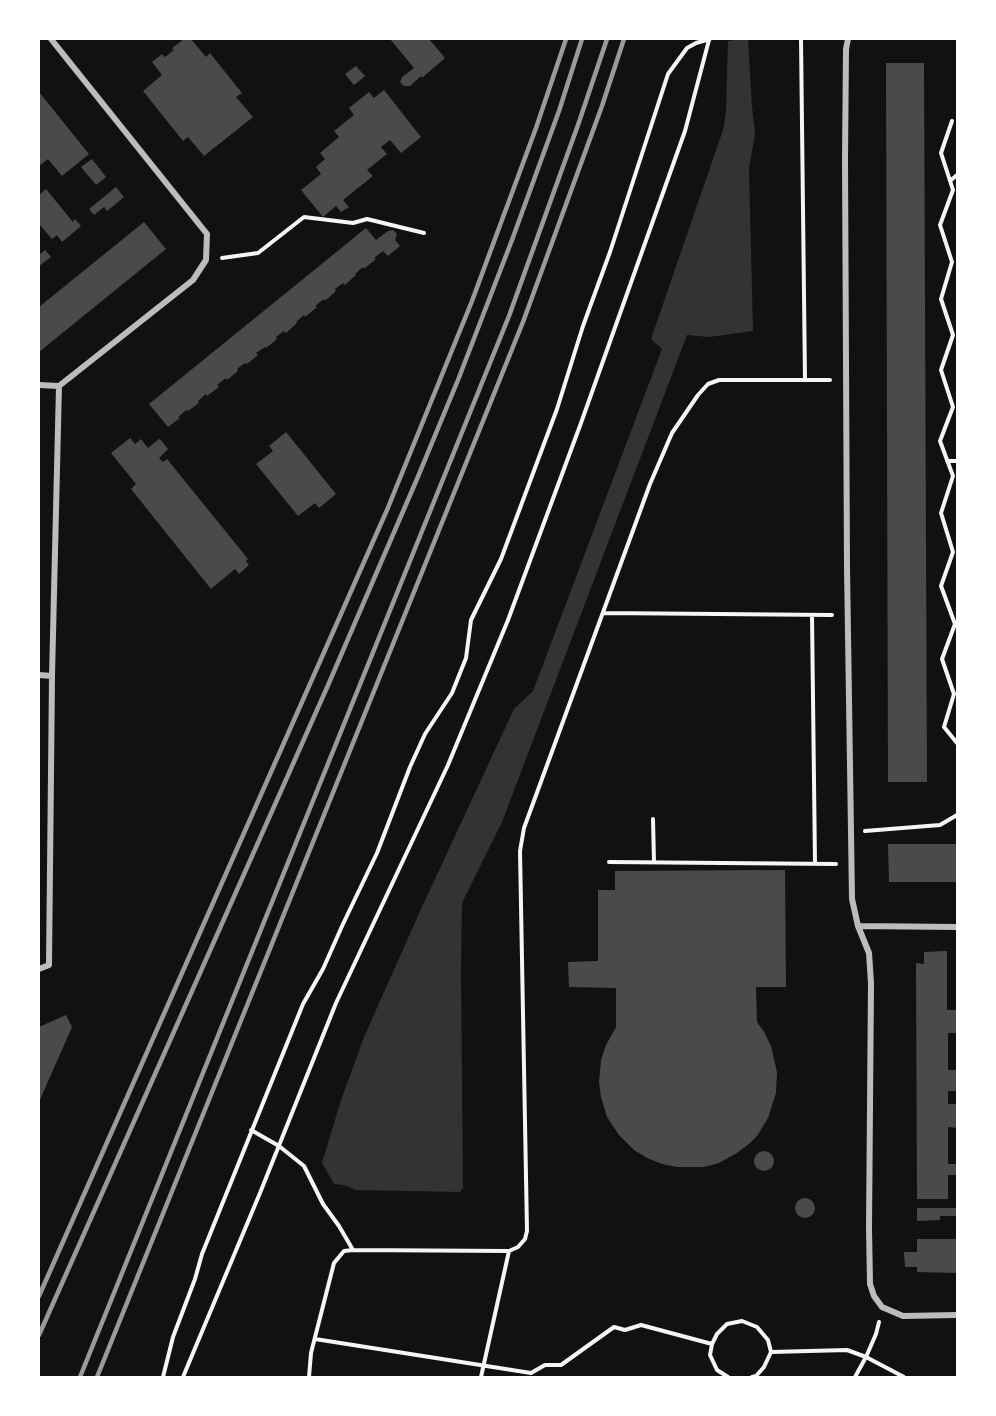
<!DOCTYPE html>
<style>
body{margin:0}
#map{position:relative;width:996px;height:1416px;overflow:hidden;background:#111;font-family:Barlow,sans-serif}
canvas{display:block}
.frame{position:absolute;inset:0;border:40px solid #fff;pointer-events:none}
</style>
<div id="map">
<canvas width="996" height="1416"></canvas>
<div class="frame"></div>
</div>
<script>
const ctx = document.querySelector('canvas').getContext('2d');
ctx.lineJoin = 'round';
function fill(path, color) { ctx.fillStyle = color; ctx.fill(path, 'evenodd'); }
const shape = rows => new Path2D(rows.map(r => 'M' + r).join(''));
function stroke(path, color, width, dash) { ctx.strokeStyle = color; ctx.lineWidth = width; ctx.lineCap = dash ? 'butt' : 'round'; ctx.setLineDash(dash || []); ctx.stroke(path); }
fill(shape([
 [734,40,748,40,752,107,755,133,749,169,753,331,709,337,687,335,502,822,462,903,461,972,463,1188,460,1192,356,1190,344,1185,334,1184,322,1163,341,1100,364,1037,421,909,514,709,533,691,662,349,651,339,724,127,726,110,728,41]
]), '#333');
fill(shape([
 [184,39,191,39,206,57,210,53,242,93,236,97,253,117,204,156,188,137,183,141,143,91,162,75,152,62,162,54,165,57,174,50,172,48],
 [390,39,429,39,445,58,422,78,421,76,410,86,404,86,400,82,402,77,414,68],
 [886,63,924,63,927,782,888,782],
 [356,66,365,76,354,85,345,74],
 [384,90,421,137,401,153,390,140,381,147,387,154,367,170,373,176,343,200,349,207,341,212,336,206,323,217,301,190,321,174,316,167,325,159,320,153,339,137,334,131,354,115,349,108,369,92,374,98],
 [39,92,89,154,62,176,48,159,39,166],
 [92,159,106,177,96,185,81,167],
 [116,187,124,197,107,211,104,207,94,215,89,209],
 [46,189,73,222,75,219,81,226,62,242,57,235,52,239,39,224,39,195],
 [144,222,166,249,39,352,39,307],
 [366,228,376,240,388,231,393,230,397,234,395,240,400,246,388,256,383,251,374,258,376,259,364,269,363,267,355,274,356,275,345,285,343,283,335,289,336,291,325,301,324,299,315,306,317,307,305,317,304,315,296,322,297,323,286,333,284,331,276,337,277,339,266,348,265,347,256,353,258,355,247,364,245,363,237,369,238,371,227,380,226,378,217,385,219,387,207,396,206,394,198,401,199,403,188,411,186,410,178,417,180,418,168,427,149,404],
 [45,250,51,257,39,266,39,255],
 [286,432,336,494,319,508,315,503,298,516,256,464,273,451,269,446],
 [130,438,135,444,141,439,148,448,159,439,161,440,168,449,159,458,163,462,167,459,248,559,246,561,249,565,239,574,235,569,211,589,131,489,136,484,111,453],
 [888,844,957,844,957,882,889,882],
 [785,870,786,987,756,987,757,1022,764,1032,771,1046,777,1072,776,1093,768,1118,757,1136,750,1143,737,1153,719,1163,704,1167,677,1167,662,1164,647,1158,634,1150,619,1135,607,1117,601,1097,599,1082,601,1060,606,1045,616,1027,616,988,569,987,568,962,598,961,598,890,615,890,615,871],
 [947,951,947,1010,957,1010,957,1033,948,1033,948,1070,957,1070,957,1091,948,1091,948,1104,957,1104,957,1128,948,1127,948,1164,957,1164,957,1175,948,1175,948,1199,917,1199,916,963,924,964,924,952],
 [66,1015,72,1027,39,1102,39,1027],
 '754 1161a10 10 0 1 1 20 0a10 10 0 1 1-20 0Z',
 '795 1208a10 10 0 1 1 20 0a10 10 0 1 1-20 0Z',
 [917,1208,957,1208,957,1216,940,1216,940,1220,917,1221],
 [917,1239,957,1239,957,1273,917,1272,917,1267,905,1267,904,1252,917,1252]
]), '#4a4a4a');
stroke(shape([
 [801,39,805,380],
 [952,121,941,153,953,190,940,225,952,262,941,299,953,335,941,370,953,407,940,441,953,476,941,513,953,552,941,586,955,624,942,659,954,694,944,727,957,743],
 [950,181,957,175],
 [222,258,258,253,304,217,353,223,367,219,424,233],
 [947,461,957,461],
 [603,613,832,615],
 [812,615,815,863],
 [653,819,654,862],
 [865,831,940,825,957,815],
 [609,862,836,864],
 [251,1130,279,1146,304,1166,323,1204,339,1226,353,1250],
 [315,1339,531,1373,545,1365,561,1365,614,1327,625,1330,641,1325,712,1344,710,1355,717,1370,728,1377],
 [712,1344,717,1334,727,1324,742,1321,757,1327,768,1340,771,1352,764,1367,756,1376,752,1377],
 [771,1352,847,1350,866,1357,904,1377],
 [163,1377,173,1337,195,1279,202,1254,303,1004,323,969,343,924,377,853,410,767,425,734,452,693,466,658,471,620,501,559,557,409,583,326,610,252,668,74,687,48,696,43,710,39],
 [183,1377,260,1193,336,1003,448,765,508,620,581,423,685,131,709,40],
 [309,1377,311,1353,334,1263,344,1251,353,1250,509,1251,518,1247,525,1239,527,1231,520,851,524,828,650,484,672,433,698,395,708,384,719,380,830,380],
 [481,1377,509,1251],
 [855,1377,866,1357,876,1334,879,1322]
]), '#f5f5f5', 4);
stroke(shape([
 [51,39,207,234,206,260,193,280,59,386],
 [848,39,846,49,845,159,847,567,851,832,852,899,858,926,869,953,871,983,869,1228,870,1284,874,1296,882,1307,903,1316,957,1315],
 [39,385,59,386],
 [39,675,52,676],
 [858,926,957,927],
 [39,969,49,965,52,676,59,386]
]), '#bcbcbc', 6);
stroke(shape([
 [39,1296,387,510,472,301,536,128,566,39],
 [39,1335,329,683,417,479,458,380,512,240,559,111,582,39],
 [80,1377,509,316,578,125,607,39],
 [97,1377,523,322,602,106,624,39]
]), '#9a9a9a', 4.5);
</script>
